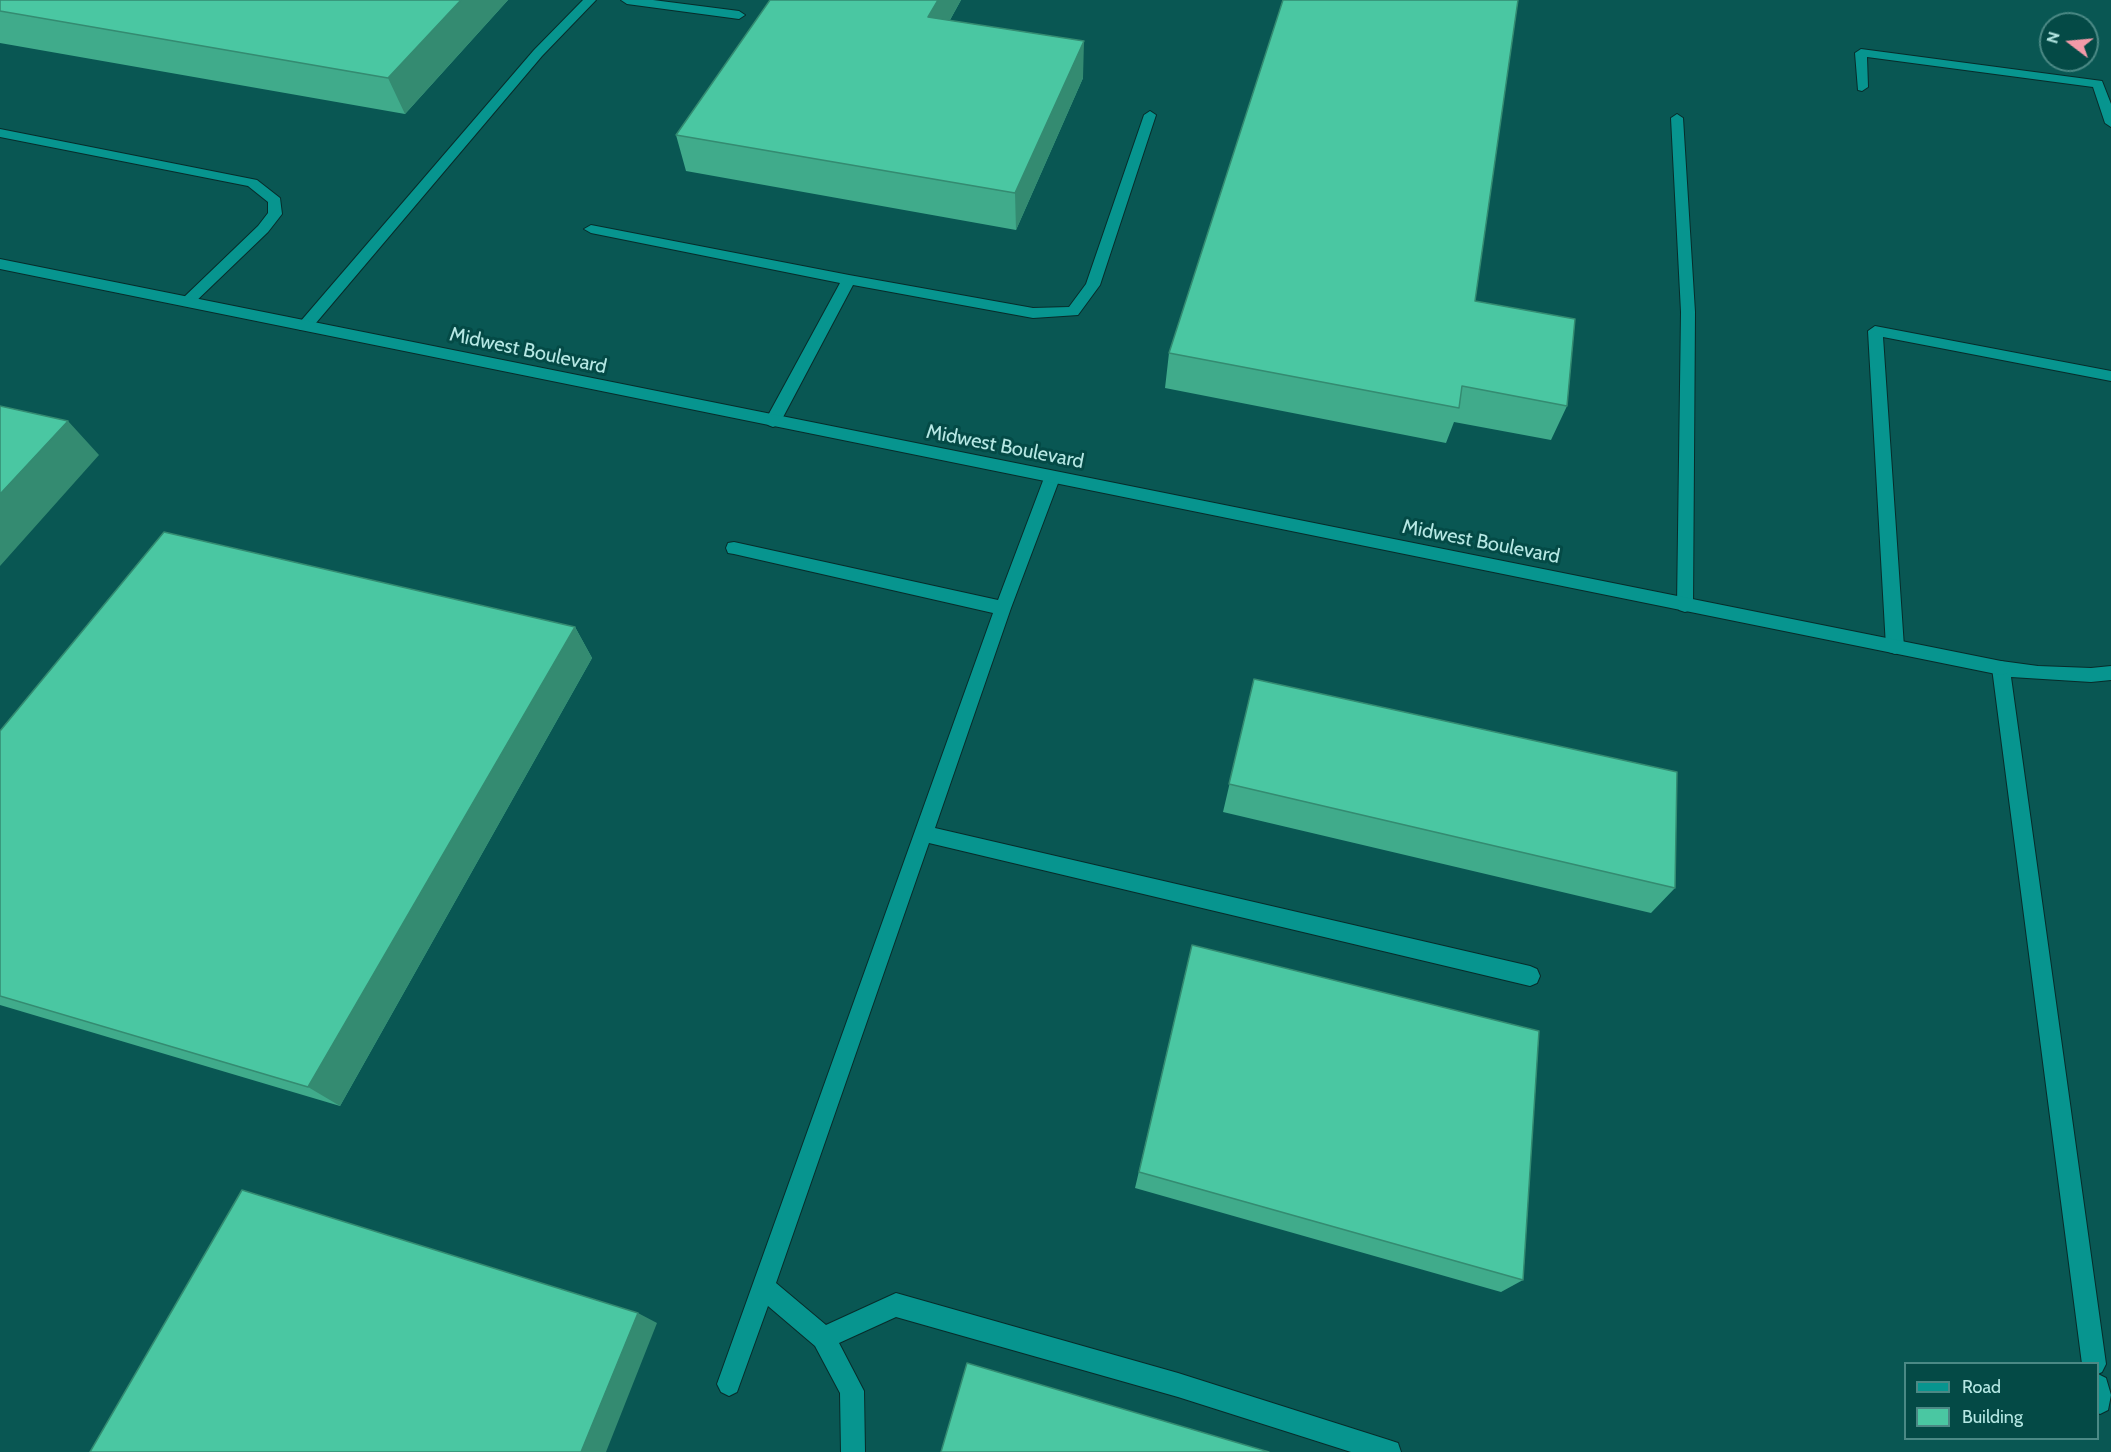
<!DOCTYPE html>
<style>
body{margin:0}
#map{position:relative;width:2111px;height:1452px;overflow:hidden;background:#044a46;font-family:Cabin,sans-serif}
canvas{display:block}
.legend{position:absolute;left:1904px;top:1362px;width:195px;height:78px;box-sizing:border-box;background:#044a46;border:2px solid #4b8985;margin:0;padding:8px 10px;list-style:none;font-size:18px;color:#b6e8e4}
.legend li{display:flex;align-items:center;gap:12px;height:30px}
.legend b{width:30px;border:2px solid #4b8985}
.north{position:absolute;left:2039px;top:12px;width:60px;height:60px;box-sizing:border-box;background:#044a46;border:2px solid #4b8985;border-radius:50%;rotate:286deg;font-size:16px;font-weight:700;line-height:24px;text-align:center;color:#b6e8e4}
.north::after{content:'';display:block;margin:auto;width:21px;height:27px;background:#f39aa8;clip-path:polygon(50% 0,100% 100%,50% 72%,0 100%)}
</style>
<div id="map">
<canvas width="2111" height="1452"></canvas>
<ul class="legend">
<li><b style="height:8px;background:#07958f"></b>Road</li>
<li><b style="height:16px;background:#4ac7a2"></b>Building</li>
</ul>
<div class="north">N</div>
</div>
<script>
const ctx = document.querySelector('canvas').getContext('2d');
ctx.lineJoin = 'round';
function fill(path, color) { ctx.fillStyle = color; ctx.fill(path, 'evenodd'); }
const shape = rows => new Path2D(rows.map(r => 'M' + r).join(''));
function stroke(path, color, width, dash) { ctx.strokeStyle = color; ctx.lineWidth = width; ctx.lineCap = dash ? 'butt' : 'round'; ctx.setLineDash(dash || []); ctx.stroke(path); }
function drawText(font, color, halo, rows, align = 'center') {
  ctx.font = font + ' Cabin,sans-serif'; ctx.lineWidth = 6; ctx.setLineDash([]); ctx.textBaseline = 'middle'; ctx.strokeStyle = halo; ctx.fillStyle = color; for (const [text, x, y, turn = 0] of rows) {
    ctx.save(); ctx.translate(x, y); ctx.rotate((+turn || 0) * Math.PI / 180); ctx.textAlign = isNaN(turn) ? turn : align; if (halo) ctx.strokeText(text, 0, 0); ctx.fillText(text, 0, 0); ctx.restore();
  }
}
fill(shape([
 [0,0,2111,0,2111,1452,0,1452],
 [2051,24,2087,24,2087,60,2051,60],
 [1906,1364,2098,1364,2098,1438,1906,1438]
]), '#095753');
const lane = shape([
 [583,0,596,0,542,56,310,330,300,330,298,326,300,322,534,50,583,0],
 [621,0,653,0,739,11,745,15,739,19,627,4,621,0],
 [1861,49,2102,81,2111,104,2111,127,2105,123,2093,87,1867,57,1868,87,1862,91,1858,90,1855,53,1861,49],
 [1150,111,1156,115,1100,285,1078,315,1033,318,853,285,781,421,778,425,773,427,768,425,765,421,840,283,591,233,584,229,591,225,849,275,1033,308,1069,307,1086,284,1144,115,1150,111],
 [1677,114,1683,118,1695,312,1693,605,1691,610,1685,612,1679,610,1677,605,1681,312,1671,118,1677,114],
 [0,129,257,180,280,198,282,214,268,232,192,305,182,305,180,302,182,299,258,226,268,213,268,202,248,186,0,137,0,129],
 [1875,326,2111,371,2111,381,1883,337,1904,647,1901,652,1895,654,1889,652,1886,647,1868,331,1875,326],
 [1052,472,1058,474,1060,478,1011,608,935,828,1530,966,1537,969,1540,976,1537,983,1530,986,929,843,776,1283,826,1325,896,1293,1178,1373,1389,1440,1398,1443,1401,1452,1351,1452,1178,1397,896,1317,839,1343,864,1391,865,1452,841,1452,840,1393,815,1346,768,1306,737,1392,729,1396,721,1392,717,1384,993,613,734,554,728,553,726,548,728,543,734,542,998,600,1044,478,1046,474,1052,472],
 [2001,661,2038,666,2091,668,2111,666,2111,680,2091,682,2011,677,2106,1364,2102,1372,2098,1374,2098,1364,2082,1364,1992,668,1995,663,2001,661],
 [2098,1374,2106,1378,2111,1395,2108,1410,2100,1414,2098,1413,2098,1374]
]);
const street = shape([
 [0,259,2001,661,2007,663,2010,668,2007,673,2001,675,0,269,0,259]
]);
stroke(lane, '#072c2a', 2);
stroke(street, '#072c2a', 2);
fill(lane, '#07958f');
fill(street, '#07958f');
fill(shape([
 [0,0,508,0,405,114,0,43],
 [770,0,961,0,950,20,1083,78,1016,230,686,171,676,135],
 [1475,301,1567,406,1551,440,1454,422,1446,443,1165,388,1169,353],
 [575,627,592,658,340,1106,0,1005,0,731],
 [1254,679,1675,888,1651,913,1223,812],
 [1192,945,1523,1280,1501,1292,1135,1188]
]), '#40ab8b');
fill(shape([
 [461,0,508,0,405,114,388,78],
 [938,0,961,0,931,54,928,17],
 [1084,41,1083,78,1016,230,1015,193],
 [68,421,99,455,0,566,0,494],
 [575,627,592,658,340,1106,308,1087],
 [638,1313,657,1323,606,1452,581,1452]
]), '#348b71');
const building = shape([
 [0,0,461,0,388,78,0,11,0,0],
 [770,0,938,0,928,17,1084,41,1015,193,676,135,770,0],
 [1283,0,1518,0,1475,301,1575,319,1567,406,1462,386,1459,408,1169,353,1283,0],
 [0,406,68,421,0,494,0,406],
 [164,532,575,627,308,1087,0,996,0,731,164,532],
 [1254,679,1677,772,1675,888,1229,784,1254,679],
 [1192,945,1539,1031,1523,1280,1139,1172,1192,945],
 [242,1190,638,1313,581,1452,90,1452,242,1190],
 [967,1363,1269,1452,941,1452,967,1363]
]);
fill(building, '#4ac7a2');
stroke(building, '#348b71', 1.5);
drawText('20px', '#b6e8e4', '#044a46', [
 ["Midwest Boulevard",528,351,12],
 ["Midwest Boulevard",1005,447,11],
 ["Midwest Boulevard",1481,542,11]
]);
</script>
